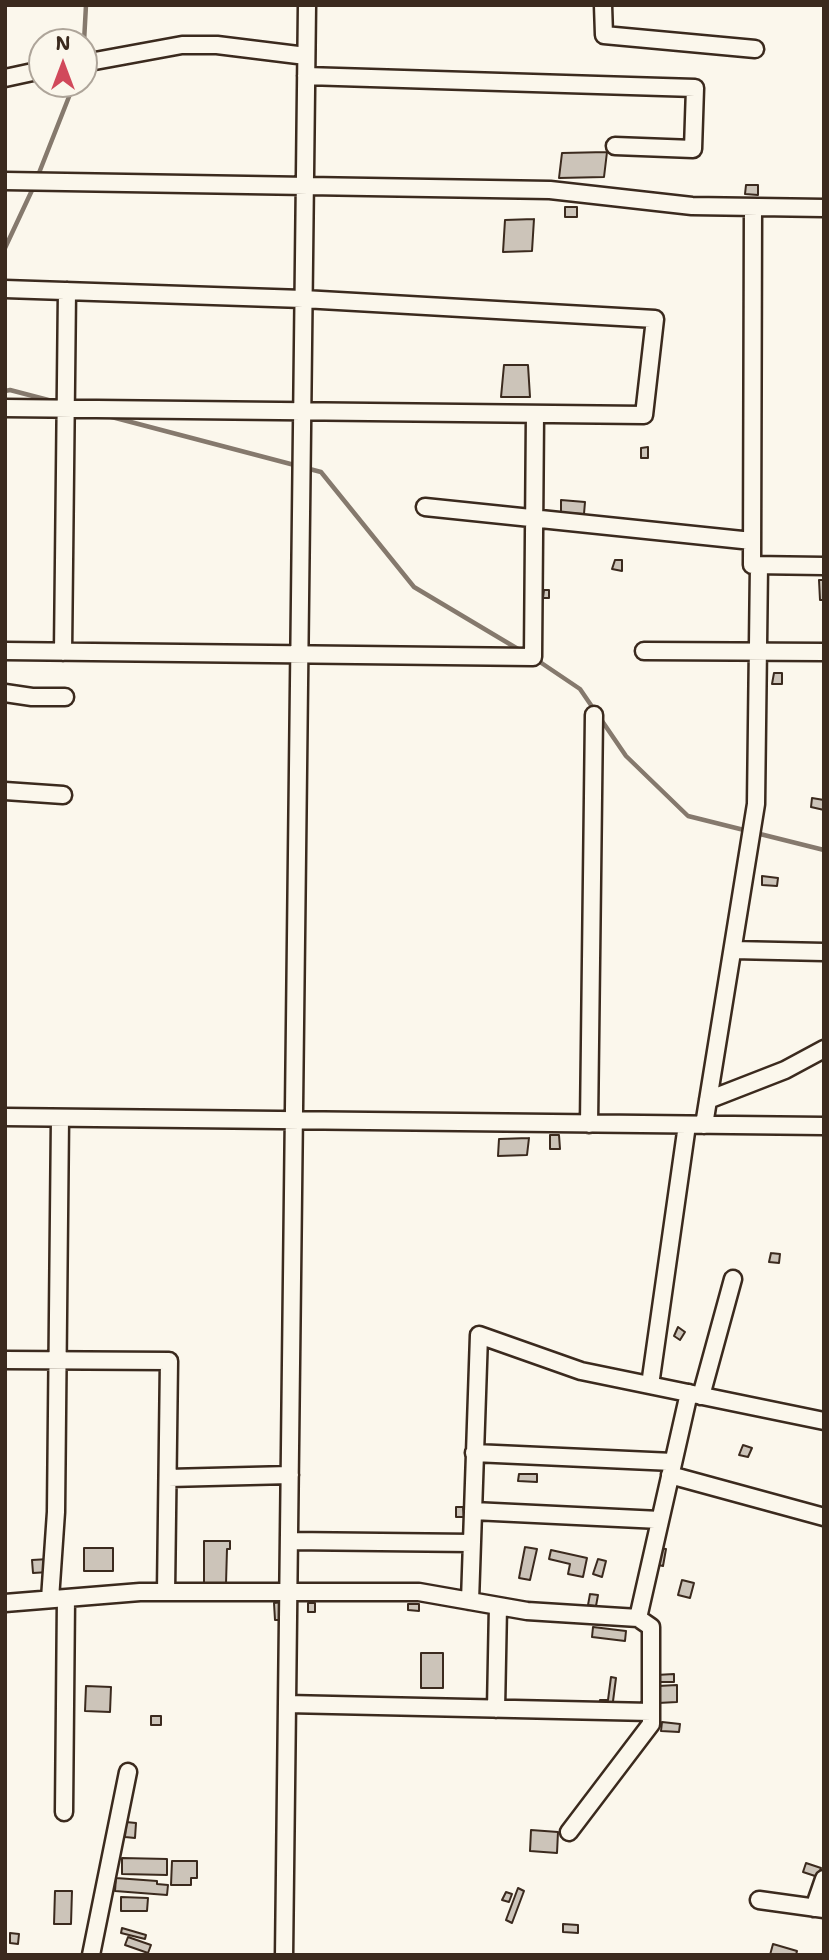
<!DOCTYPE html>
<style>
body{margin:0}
#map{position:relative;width:829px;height:1960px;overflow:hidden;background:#fbf7ec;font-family:"Shantell Sans",sans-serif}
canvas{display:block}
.frame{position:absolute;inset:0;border:7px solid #3b2a1e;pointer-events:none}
.north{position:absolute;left:28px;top:28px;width:70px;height:70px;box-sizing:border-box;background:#fbf7ec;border:2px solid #aea59a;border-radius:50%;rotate:0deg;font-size:19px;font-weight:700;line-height:28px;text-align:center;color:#3b2a1e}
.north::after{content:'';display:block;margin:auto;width:24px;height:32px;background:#d1495b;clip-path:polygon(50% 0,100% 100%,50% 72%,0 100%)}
</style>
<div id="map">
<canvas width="829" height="1960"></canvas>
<div class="frame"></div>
<div class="north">N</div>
</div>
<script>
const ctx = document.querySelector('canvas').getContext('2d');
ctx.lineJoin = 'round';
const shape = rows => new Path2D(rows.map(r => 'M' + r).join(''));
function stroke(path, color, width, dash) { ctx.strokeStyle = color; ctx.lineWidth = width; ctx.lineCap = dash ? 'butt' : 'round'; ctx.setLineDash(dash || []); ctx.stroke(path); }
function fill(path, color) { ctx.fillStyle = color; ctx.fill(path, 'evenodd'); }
stroke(shape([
 [84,42,86,5],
 [37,178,74,84],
 [5,248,34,186],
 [5,391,10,390,56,402],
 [108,416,321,472,414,587,523,652],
 [537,660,580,689,595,711],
 [600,718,626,756,688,816,824,850]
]), '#85796d', 4.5);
const building = shape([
 [607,152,604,177,559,178,562,153,607,152],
 [746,185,758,185,758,195,745,194,746,185],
 [565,207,577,207,577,217,565,217,565,207],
 [534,219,532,251,503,252,505,220,534,219],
 [504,365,528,365,530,397,501,397,504,365],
 [648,447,648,458,641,458,641,448,648,447],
 [561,500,585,502,584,514,561,513,561,500],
 [615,560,622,560,622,571,612,569,615,560],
 [819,580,824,580,824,600,820,600,819,580],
 [544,590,549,590,549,598,543,598,544,590],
 [774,673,782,673,782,684,772,684,774,673],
 [812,798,824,800,824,810,811,807,812,798],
 [762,876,778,878,777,886,762,885,762,876],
 [550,1135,559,1135,560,1149,550,1149,550,1135],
 [529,1138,527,1155,498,1156,499,1139,529,1138],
 [771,1253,780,1254,779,1263,769,1262,771,1253],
 [678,1327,685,1332,680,1340,674,1336,678,1327],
 [743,1445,752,1448,748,1457,739,1455,743,1445],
 [519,1474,537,1474,537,1482,518,1481,519,1474],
 [456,1507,463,1507,464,1517,456,1517,456,1507],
 [204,1541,230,1541,230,1549,227,1549,226,1584,204,1584,204,1541],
 [525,1547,537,1549,530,1580,519,1578,525,1547],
 [84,1548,113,1548,113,1571,84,1571,84,1548],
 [657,1548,666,1549,663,1566,654,1564,657,1548],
 [551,1550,587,1558,583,1577,568,1574,570,1564,549,1559,551,1550],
 [49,1559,49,1572,33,1573,32,1560,49,1559],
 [598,1559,606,1561,602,1577,593,1574,598,1559],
 [682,1580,694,1583,690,1598,678,1595,682,1580],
 [590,1594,598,1595,596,1606,588,1605,590,1594],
 [283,1602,284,1620,275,1620,274,1603,283,1602],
 [308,1603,315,1603,315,1612,308,1612,308,1603],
 [408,1604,419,1604,419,1611,408,1610,408,1604],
 [593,1627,626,1631,625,1641,592,1637,593,1627],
 [421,1653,443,1653,443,1688,421,1688,421,1653],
 [674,1674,674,1682,657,1682,656,1675,674,1674],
 [611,1677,616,1678,612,1709,599,1707,600,1700,608,1700,611,1677],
 [677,1685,677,1702,658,1703,658,1686,677,1685],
 [86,1686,111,1687,110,1712,85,1711,86,1686],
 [151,1716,161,1716,161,1725,151,1725,151,1716],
 [662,1722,680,1724,679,1732,661,1731,662,1722],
 [126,1822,136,1823,135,1838,125,1837,126,1822],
 [531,1830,558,1832,557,1853,530,1851,531,1830],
 [122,1858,167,1859,167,1875,122,1874,122,1858],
 [172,1861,197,1861,197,1878,191,1878,191,1885,171,1885,172,1861],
 [806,1863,821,1868,818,1877,803,1872,806,1863],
 [116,1878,157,1881,157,1884,168,1885,167,1895,115,1891,116,1878],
 [518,1888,524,1891,512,1923,506,1920,518,1888],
 [55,1891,72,1891,71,1924,54,1924,55,1891],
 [506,1892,512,1894,509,1902,502,1900,506,1892],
 [121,1897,148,1898,147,1911,121,1911,121,1897],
 [563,1924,578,1925,578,1933,563,1932,563,1924],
 [122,1928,146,1935,145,1939,121,1933,122,1928],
 [10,1933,19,1934,18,1944,10,1943,10,1933],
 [128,1937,151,1945,148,1953,125,1945,128,1937],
 [773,1944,797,1951,796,1955,770,1955,773,1944]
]);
fill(building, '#ccc4b9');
stroke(building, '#3b2a1e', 2);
const minor = shape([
 [603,5,604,35,755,49],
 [84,63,182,45,217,45,306,56],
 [306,76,695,88,693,149,615,146],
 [5,78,42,70],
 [5,181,550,190,692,206,824,208],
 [753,207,752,565,824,566],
 [5,289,303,299,655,319,644,415,5,408],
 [425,507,752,541],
 [5,651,533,657,535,414],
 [644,651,824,652],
 [63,652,67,291],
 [5,693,32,697,65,697],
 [5,791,63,795],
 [733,950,824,952],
 [708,1100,785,1070,824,1049],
 [5,1117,824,1126],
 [589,1124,594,715],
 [704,1125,756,804,759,565],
 [5,1360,169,1361,166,1592],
 [650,1385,687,1125],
 [701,1396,733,1279],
 [474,1453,673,1462],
 [670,1475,824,1517],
 [168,1478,290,1475],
 [473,1511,660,1520],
 [289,1541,472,1543],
 [50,1599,56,1512,60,1118],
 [470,1601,479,1335,581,1371,824,1421],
 [5,1603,140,1592,419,1592,527,1611,638,1618,651,1627,651,1724,569,1832],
 [638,1618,689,1393],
 [287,1704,651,1712],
 [496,1709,498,1606],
 [64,1812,66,1598],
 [759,1900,824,1909],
 [814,1908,824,1879],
 [91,1955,128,1772],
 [284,1955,307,5]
]);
stroke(minor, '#3b2a1e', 21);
stroke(minor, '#fbf7ec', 16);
</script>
